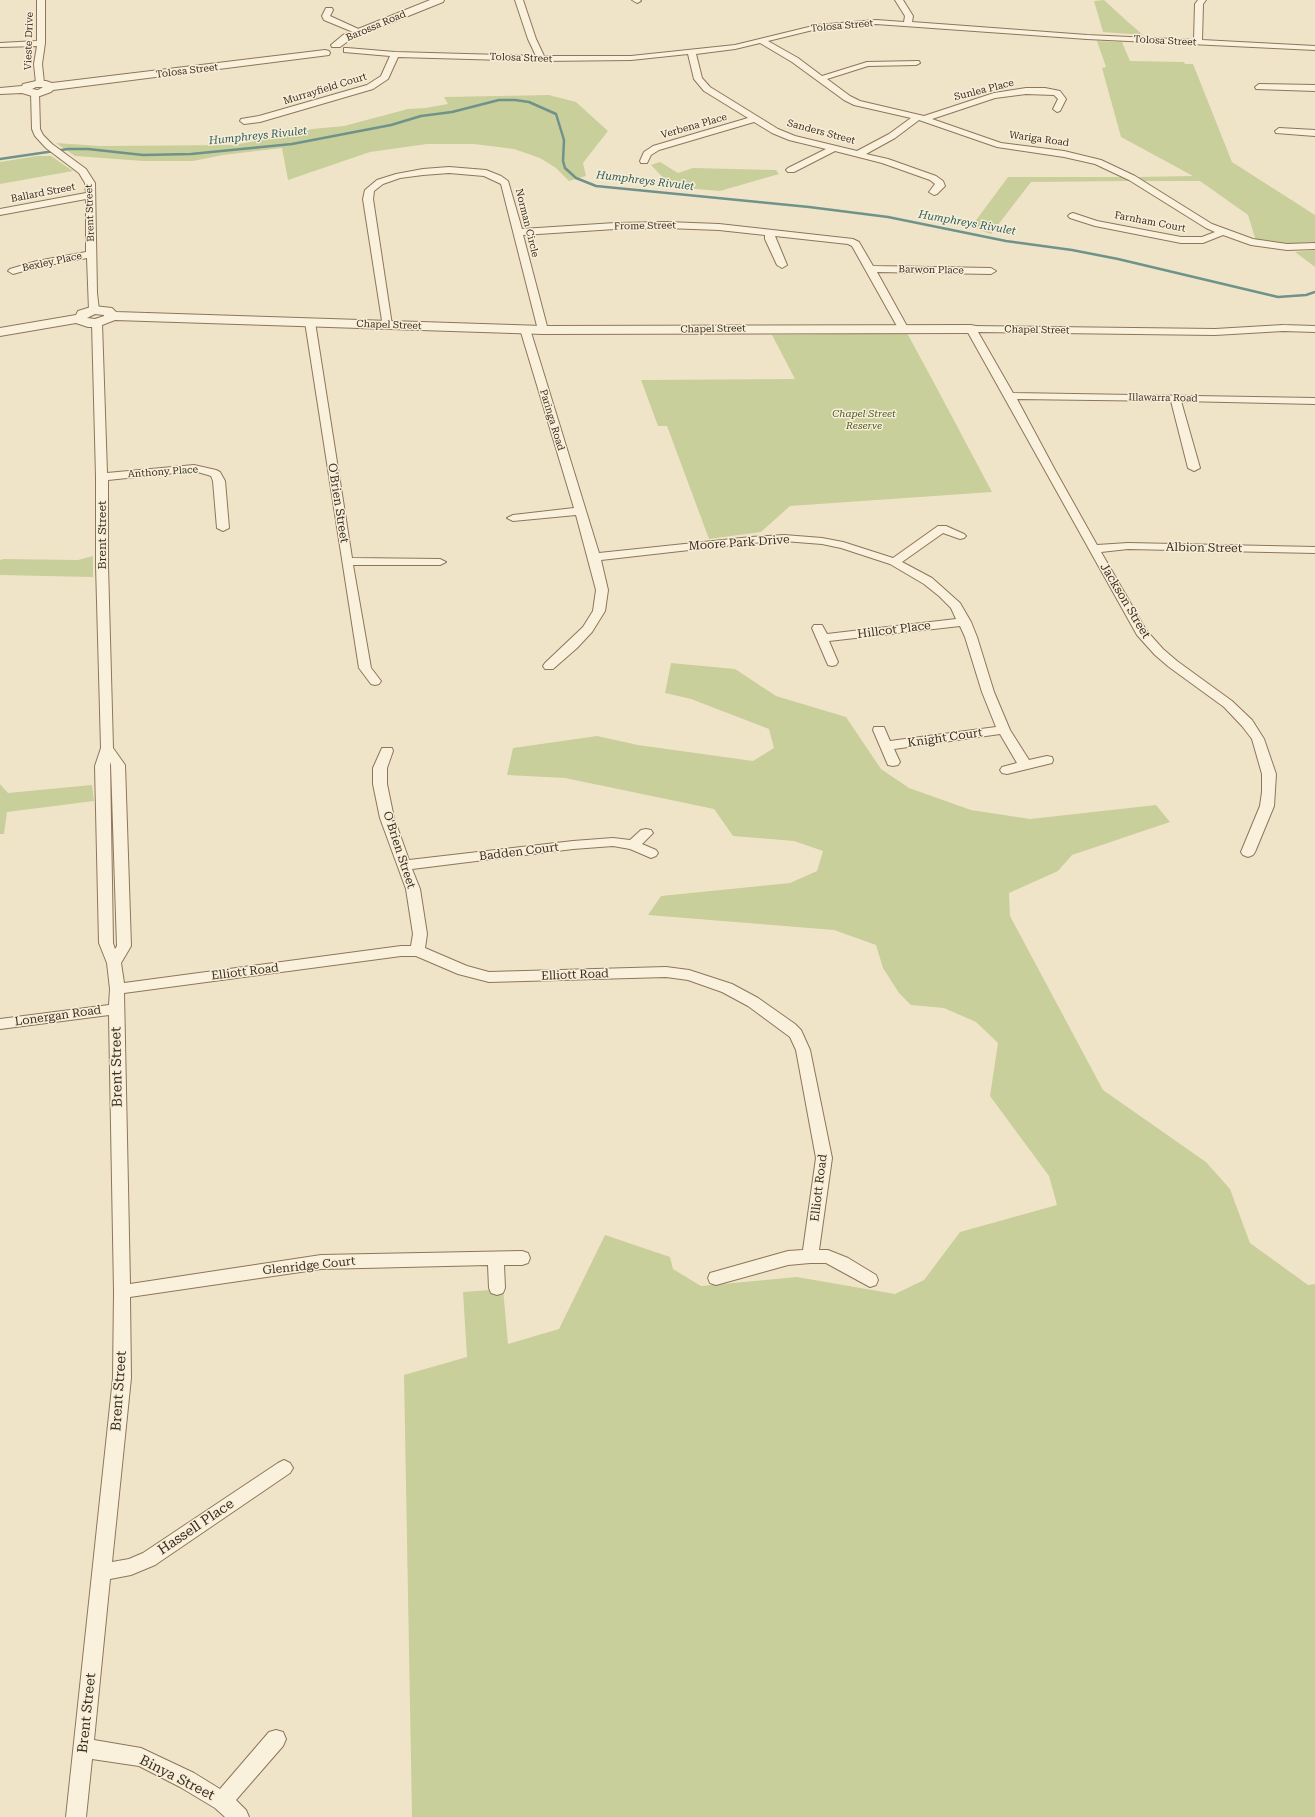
<!DOCTYPE html>
<style>
body{margin:0}
canvas{display:block;background:#f0e4c8}
</style>
<canvas width="1315" height="1817"></canvas>
<script>
const ctx = document.querySelector('canvas').getContext('2d');
ctx.lineJoin = 'round';
function fill(path, color) { ctx.fillStyle = color; ctx.fill(path, 'evenodd'); }
const shape = rows => new Path2D(rows.map(r => 'M' + r).join(''));
function stroke(path, color, width, dash) { ctx.strokeStyle = color; ctx.lineWidth = width; ctx.lineCap = dash ? 'butt' : 'round'; ctx.setLineDash(dash || []); ctx.stroke(path); }
function drawText(font, color, halo, rows, align = 'center') {
  ctx.font = font + ' "Roboto Serif",serif'; ctx.lineWidth = 3; ctx.setLineDash([]); ctx.textBaseline = 'middle'; ctx.strokeStyle = halo; ctx.fillStyle = color; for (const [text, x, y, turn = 0] of rows) {
    ctx.save(); ctx.translate(x, y); ctx.rotate((+turn || 0) * Math.PI / 180); ctx.textAlign = isNaN(turn) ? turn : align; if (halo) ctx.strokeText(text, 0, 0); ctx.fillText(text, 0, 0); ctx.restore();
  }
}
fill(shape([
 [1104,0,1128,22,1143,35,1103,32,1094,1],
 [1097,41,1122,42,1130,61,1184,62,1185,64,1193,64,1232,162,1315,215,1315,242,1283,244,1256,241,1248,215,1200,181,1143,181,1136,177,1193,176,1121,137,1102,68,1106,67],
 [549,95,576,102,608,131,583,163,586,176,569,181,556,168,540,158,514,149,474,144,427,144,370,152,288,180,282,148,223,155,193,161,143,161,75,156,56,143,100,146,232,145,281,137,312,129,344,126,408,109,425,108,448,104,444,97],
 [37,156,51,156,73,171,0,184,0,162],
 [660,162,678,173,693,168,776,170,779,174,720,191,672,187,651,165],
 [1008,177,1124,177,1130,181,1031,182,991,234,971,227],
 [1315,250,1315,267,1295,252],
 [907,333,932,379,992,492,790,506,761,532,709,539,667,426,658,426,641,380,795,379,772,335],
 [93,556,93,577,0,575,0,560,3,559,78,560],
 [671,663,735,669,776,696,846,717,881,769,909,788,971,810,1030,819,1156,805,1170,822,1072,855,1058,871,1009,893,1010,916,1103,1090,1206,1162,1230,1189,1250,1243,1308,1285,1315,1284,1315,1817,412,1817,404,1375,467,1357,463,1292,503,1289,508,1344,559,1329,605,1235,670,1257,673,1269,701,1286,797,1277,895,1294,924,1280,960,1232,1057,1205,1049,1176,990,1096,998,1043,976,1022,944,1008,911,1005,899,993,883,968,876,945,834,930,648,915,661,896,790,883,817,871,823,851,794,841,733,836,714,809,565,778,507,775,513,748,597,736,638,745,753,761,774,748,769,729,691,699,665,693],
 [0,784,8,793,92,785,94,801,7,812,4,834,0,834]
]), '#c9cf9b');
stroke(shape([
 [0,159,68,149,88,149,143,155,191,154,292,144,391,125,421,116,452,112,499,100,515,100,529,102,556,114,564,140,563,161,565,168,576,178,596,186,809,207,888,217,1006,241,1072,250,1118,259,1278,297,1306,295,1315,292]
]), '#6f938a', 2.5);
const minor = shape([
 [37,0,45,0,45,43,42,64,44,83,40,86,36,83,34,64,37,46,0,47,0,43,37,41,37,0],
 [515,0,523,0,536,39,544,56,631,56,735,45,817,25,876,20,904,22,905,16,895,0,903,0,913,16,912,22,1087,35,1194,40,1195,4,1198,0,1206,0,1203,4,1202,40,1315,46,1315,50,1087,39,876,24,817,29,768,41,798,58,822,76,867,62,919,61,920,63,916,65,868,66,827,79,850,96,860,101,924,116,994,93,1026,88,1045,88,1060,91,1066,99,1060,111,1057,112,1053,109,1058,99,1054,95,1026,94,995,98,932,119,1001,143,1064,151,1101,160,1135,176,1212,224,1253,239,1287,244,1315,243,1315,249,1287,250,1251,245,1223,235,1203,243,1181,243,1095,226,1070,218,1068,216,1070,214,1073,213,1097,221,1181,237,1202,237,1215,232,1206,228,1129,180,1095,164,1064,157,997,147,919,120,895,138,866,154,888,159,936,176,943,181,945,186,937,194,934,195,929,192,935,184,930,180,882,163,835,151,794,172,788,172,786,170,788,168,826,149,789,140,772,133,754,122,659,150,651,155,647,163,641,163,640,161,644,152,653,146,748,118,704,91,694,79,688,54,631,60,541,61,398,57,388,79,373,89,260,122,244,124,240,121,241,119,259,116,367,85,381,76,390,56,344,52,344,48,347,48,395,52,536,56,528,39,515,0],
 [760,43,792,62,844,100,854,105,911,118,889,134,857,151,795,136,778,129,710,87,702,78,696,54,735,49,760,43],
 [632,0,640,0,641,1,637,3,632,0],
 [326,8,332,8,333,10,330,16,365,32,361,34,358,34,324,20,322,16,326,8],
 [1259,84,1315,85,1315,91,1256,89,1255,87,1259,84],
 [35,90,39,93,40,129,43,135,52,144,86,169,95,183,97,293,99,310,98,312,94,313,89,310,87,258,38,267,13,274,8,271,10,269,37,261,86,252,86,199,0,215,0,209,86,193,85,183,79,173,46,148,35,136,32,129,31,93,35,90],
 [1279,128,1315,130,1315,136,1276,133,1275,131,1279,128],
 [449,167,486,170,501,176,508,181,522,229,615,223,667,222,719,224,853,239,859,242,873,266,991,268,996,271,991,274,877,272,908,328,903,331,898,328,852,246,848,244,775,236,787,265,782,268,777,265,765,239,765,235,719,230,667,228,615,229,523,235,548,330,543,333,538,330,501,184,484,176,449,173,423,175,400,178,383,184,374,191,373,199,392,325,387,328,383,327,363,199,365,190,377,180,396,174,423,169,449,167],
 [310,319,315,322,352,558,440,559,446,562,440,565,353,565,371,668,381,681,379,684,375,685,371,684,359,668,305,322,310,319],
 [97,320,102,323,107,473,194,465,216,470,220,472,225,481,229,528,223,531,217,528,213,481,211,476,208,475,194,471,108,480,108,565,113,748,125,765,131,946,121,963,124,983,401,946,411,946,413,934,406,889,380,818,373,784,373,768,382,748,392,748,393,751,387,768,387,784,394,818,409,860,573,841,613,838,630,840,641,830,646,829,651,830,653,833,642,844,656,850,658,853,656,856,651,858,630,849,613,846,573,849,412,869,420,889,427,934,425,948,467,966,489,972,666,967,689,970,732,984,758,998,795,1024,801,1030,810,1050,832,1158,819,1250,828,1250,848,1258,876,1275,878,1280,876,1285,870,1287,826,1263,810,1263,788,1265,716,1285,710,1283,708,1278,710,1273,788,1251,803,1250,816,1158,796,1050,790,1037,748,1006,722,992,688,980,666,977,489,982,458,974,416,956,401,956,124,993,130,1284,321,1255,522,1251,528,1253,530,1258,528,1263,522,1265,504,1265,505,1288,503,1293,497,1295,491,1293,489,1288,488,1265,321,1269,130,1297,131,1378,112,1562,129,1559,143,1553,278,1463,284,1460,290,1463,293,1468,290,1473,155,1565,131,1575,110,1579,94,1740,141,1748,194,1773,220,1789,269,1732,276,1730,283,1732,286,1739,283,1746,236,1800,246,1810,249,1817,225,1817,215,1808,180,1787,139,1766,92,1759,86,1817,66,1817,113,1378,114,1292,109,1015,0,1029,0,1019,109,1005,110,989,107,963,99,943,95,766,101,748,96,565,96,477,92,323,97,320],
 [110,762,111,765,117,946,115,949,113,943,110,762],
 [1283,325,1315,326,1315,332,1283,331,1215,335,978,332,1013,393,1315,398,1315,404,1181,401,1200,468,1194,471,1188,468,1171,401,1017,399,1055,470,1097,545,1128,543,1315,547,1315,553,1128,549,1101,552,1146,630,1163,649,1177,661,1232,701,1252,720,1264,739,1276,774,1274,806,1255,852,1253,855,1248,857,1243,855,1241,852,1260,806,1262,792,1262,774,1252,739,1242,726,1224,707,1169,667,1155,655,1137,635,966,329,971,326,1215,329,1283,325],
 [525,326,530,329,599,553,751,537,784,535,822,538,843,542,893,558,938,526,946,526,964,534,966,536,964,538,960,539,943,533,902,562,932,578,960,603,971,622,977,637,994,692,1010,730,1029,760,1047,756,1052,757,1053,760,1052,763,1007,774,1002,773,1000,770,1002,767,1017,763,1000,734,894,749,900,762,898,765,893,766,888,765,873,730,874,727,884,727,890,741,996,727,982,692,965,637,960,626,829,641,838,662,836,665,832,666,828,665,812,628,814,625,822,625,827,634,956,619,951,608,939,596,924,584,890,564,841,548,822,544,784,541,751,543,601,560,608,590,605,611,592,632,577,648,553,669,545,669,543,666,545,663,583,627,593,611,596,590,576,515,513,521,507,518,513,515,574,508,520,329,525,326]
]);
const tertiary = shape([
 [430,0,444,0,443,2,351,39,340,47,332,47,331,45,343,35,430,0],
 [325,50,329,51,330,53,329,55,53,90,51,92,40,96,32,96,22,93,0,94,0,88,22,86,23,84,36,81,46,81,52,83,325,50],
 [36,87,43,87,38,90,32,89,36,87],
 [94,306,112,308,116,312,543,326,971,325,976,326,977,329,976,332,971,333,543,334,115,320,97,327,88,327,76,323,0,336,0,328,76,315,78,311,94,306],
 [95,314,104,315,104,316,95,319,87,318,95,314]
]);
stroke(minor, '#8d765c', 2);
stroke(tertiary, '#8d765c', 2);
fill(minor, '#faf1dc');
fill(tertiary, '#faf1dc');
drawText('10px', '#3d2e20', '#f7eed8', [
 ["Barossa Road",376,26,-23],
 ["Tolosa Street",842,26,-5],
 ["Vieste Drive",29,41,-88],
 ["Tolosa Street",1165,41,3],
 ["Tolosa Street",521,58,2],
 ["Tolosa Street",187,71,-7],
 ["Murrayfield Court",325,89,-17],
 ["Sunlea Place",984,90,-14],
 ["Verbena Place",694,126,-16],
 ["Sanders Street",821,132,15],
 ["Wariga Road",1039,139,8],
 ["Ballard Street",43,193,-11],
 ["Brent Street",90,213,-92],
 ["Farnham Court",1150,222,11],
 ["Norman Circle",527,223,76],
 ["Frome Street",645,226,-1],
 ["Bexley Place",52,262,-12],
 ["Barwon Place",931,270,1],
 ["Chapel Street",389,325,2],
 ["Chapel Street",713,329,-1],
 ["Chapel Street",1037,330,1],
 ["Illawarra Road",1163,398,1],
 ["Paringa Road",552,420,73],
 ["Anthony Place",163,472,-4]
]);
drawText('italic 10px', '#4d5a26', '#f7eed8', [
 ["Chapel Street",864,414],
 ["Reserve",864,426]
]);
drawText('italic 11px', '#2f5d5a', '#f7eed8', [
 ["Humphreys Rivulet",258,136,-6],
 ["Humphreys Rivulet",645,181,7],
 ["Humphreys Rivulet",967,223,10]
]);
drawText('12px', '#3d2e20', '#f7eed8', [
 ["O'Brien Street",338,503,81],
 ["Brent Street",102,535,-90],
 ["Moore Park Drive",739,543,-4],
 ["Albion Street",1204,548,1],
 ["Jackson Street",1125,601,59],
 ["Hillcot Place",894,630,-7],
 ["Knight Court",945,738,-8],
 ["O'Brien Street",399,850,72],
 ["Badden Court",519,852,-7],
 ["Elliott Road",245,972,-7],
 ["Elliott Road",575,975,-2],
 ["Lonergan Road",58,1016,-8],
 ["Elliott Road",819,1188,-83],
 ["Glenridge Court",309,1266,-6]
]);
drawText('14px', '#3d2e20', '#f7eed8', [
 ["Brent Street",117,1067,-91],
 ["Brent Street",119,1391,-86],
 ["Hassell Place",196,1527,-34],
 ["Brent Street",87,1713,-84],
 ["Binya Street",177,1778,27]
]);
</script>
